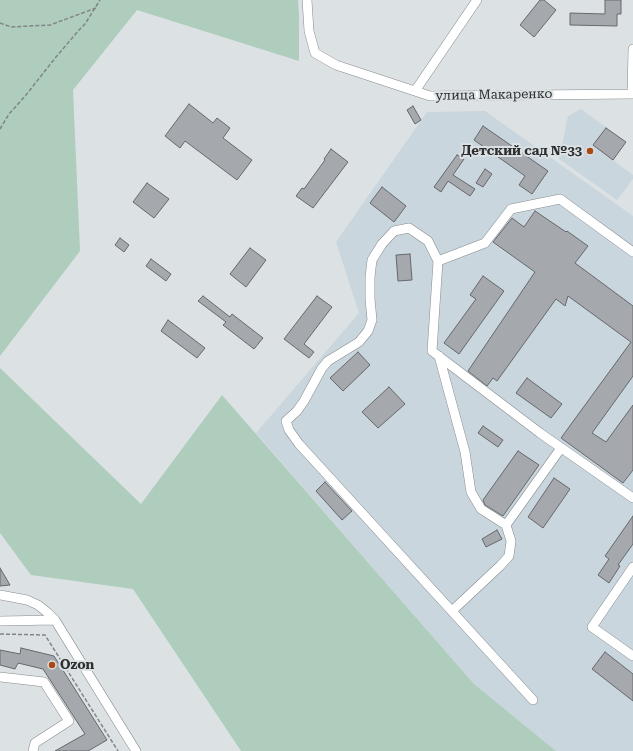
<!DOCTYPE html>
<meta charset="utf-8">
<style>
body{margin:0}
canvas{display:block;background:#dce1e4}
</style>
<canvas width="633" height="751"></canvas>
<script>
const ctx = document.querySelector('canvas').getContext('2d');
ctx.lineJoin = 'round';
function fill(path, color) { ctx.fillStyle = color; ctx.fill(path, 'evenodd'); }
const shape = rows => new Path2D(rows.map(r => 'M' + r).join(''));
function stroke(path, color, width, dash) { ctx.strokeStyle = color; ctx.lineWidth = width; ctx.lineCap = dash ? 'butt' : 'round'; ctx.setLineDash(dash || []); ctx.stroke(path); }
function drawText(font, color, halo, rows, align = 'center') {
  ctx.font = font + ' "Roboto Serif",serif'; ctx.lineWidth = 4; ctx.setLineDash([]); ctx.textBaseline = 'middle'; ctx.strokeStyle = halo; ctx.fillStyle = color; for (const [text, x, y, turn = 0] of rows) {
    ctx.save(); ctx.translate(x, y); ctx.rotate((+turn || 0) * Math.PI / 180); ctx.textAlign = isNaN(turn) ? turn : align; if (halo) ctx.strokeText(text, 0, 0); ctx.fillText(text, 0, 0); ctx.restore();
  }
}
fill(shape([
 [581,109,626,142,613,160,633,175,633,179,617,200,559,159,568,116],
 [485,111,633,216,633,751,556,751,474,684,256,433,359,313,336,242,427,112]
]), '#c9d6dd');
fill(shape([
 [0,0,298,0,299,16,299,61,137,10,73,90,80,251,0,356],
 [0,368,141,504,222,395,474,684,556,751,241,751,133,589,31,575,0,533]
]), '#aecdbc');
const building = shape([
 [540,0,544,0,556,10,534,37,520,25,540,0],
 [605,0,621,0,621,14,617,14,617,26,570,25,570,13,605,14,605,0],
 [189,104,213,123,217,118,230,128,223,138,252,160,237,180,185,141,180,148,165,136,189,104],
 [413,106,421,120,415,124,407,110,413,106],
 [483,126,548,171,532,194,519,185,525,176,474,140,483,126],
 [606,128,626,142,613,160,593,145,606,128],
 [331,149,348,162,313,208,296,196,302,188,304,189,325,160,324,159,331,149],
 [457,155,464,159,453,175,475,189,470,196,448,181,441,192,434,187,457,155],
 [485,169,492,174,483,187,476,183,485,169],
 [147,183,169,199,154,218,133,202,147,183],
 [382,187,406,206,394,222,370,203,382,187],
 [535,211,566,232,567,231,588,246,575,263,633,306,633,376,592,433,606,442,633,405,633,470,623,483,561,438,631,342,568,296,565,306,556,299,497,381,493,378,487,386,468,371,535,272,493,242,512,218,524,227,535,211],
 [120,238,129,245,124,252,115,245,120,238],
 [250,248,266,260,246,287,230,274,250,248],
 [410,254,412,280,398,281,396,255,410,254],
 [151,259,171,274,166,281,146,266,151,259],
 [483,276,504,291,459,354,444,343,476,299,470,295,483,276],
 [203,296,230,317,232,314,263,338,254,349,223,325,226,322,198,301,203,296],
 [317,296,332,307,304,344,314,352,309,358,284,339,317,296],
 [168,320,205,348,197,358,161,331,168,320],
 [358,352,370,365,343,391,330,378,358,352],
 [527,378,562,404,551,418,516,393,527,378],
 [389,387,405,404,378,428,362,412,389,387],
 [483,426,503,440,498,447,478,433,483,426],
 [518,451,539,465,503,516,485,505,483,500,518,451],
 [554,478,570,489,543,528,528,517,554,478],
 [325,482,352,511,342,520,316,491,325,482],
 [633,516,633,544,618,565,620,566,609,583,598,575,609,559,605,556,633,516],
 [497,530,502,539,486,547,482,539,497,530],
 [0,568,10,585,0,586,0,568],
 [21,648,54,656,107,740,88,751,55,751,85,734,43,669,18,663,15,669,0,665,0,650,20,654,21,648],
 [605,652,633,674,633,701,592,669,605,652]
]);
fill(building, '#a5a8ad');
stroke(building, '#66686c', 1);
const minor = shape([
 [307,0,309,31,315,53,336,65,430,96,633,94],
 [415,91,477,0],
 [632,94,633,49],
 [438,261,485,243,511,209,560,199,633,252],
 [439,356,465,452,471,492,481,509,506,525],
 [633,567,592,627,633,656],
 [0,595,27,600,38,605,48,613,55,620,136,751],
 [452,611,500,566,509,556,511,541,506,525,561,448],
 [0,621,55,620],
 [0,677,44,682,69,721,35,743,33,751],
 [533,700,299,444,289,430,286,421,297,411,304,401,322,368,328,361,359,342,368,331,372,320,370,299,370,277,372,260,382,244,394,231,409,228,428,241,438,261,432,351,540,433,633,498]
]);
stroke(minor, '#868b8e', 10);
stroke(shape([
 [0,23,11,27,50,25,96,8],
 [0,129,9,114,26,95,56,57,79,30,85,24,100,0],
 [0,634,45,635,118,751]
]), '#828587', 1.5, [4, 2]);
stroke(minor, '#fff', 9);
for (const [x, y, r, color] of [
 [590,151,4,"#ab4712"],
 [52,665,4,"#ab4712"]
]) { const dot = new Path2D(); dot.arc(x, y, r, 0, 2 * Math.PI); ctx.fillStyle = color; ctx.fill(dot); stroke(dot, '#dce1e4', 1.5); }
drawText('13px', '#2c2e2f', '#dce1e4', [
 ["улица Макаренко",494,95,-1]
]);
drawText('bold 13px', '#2c2e2f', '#dce1e4', [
 ["Детский сад №33",582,151],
 ["Ozon",60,665,"left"]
], 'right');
</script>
